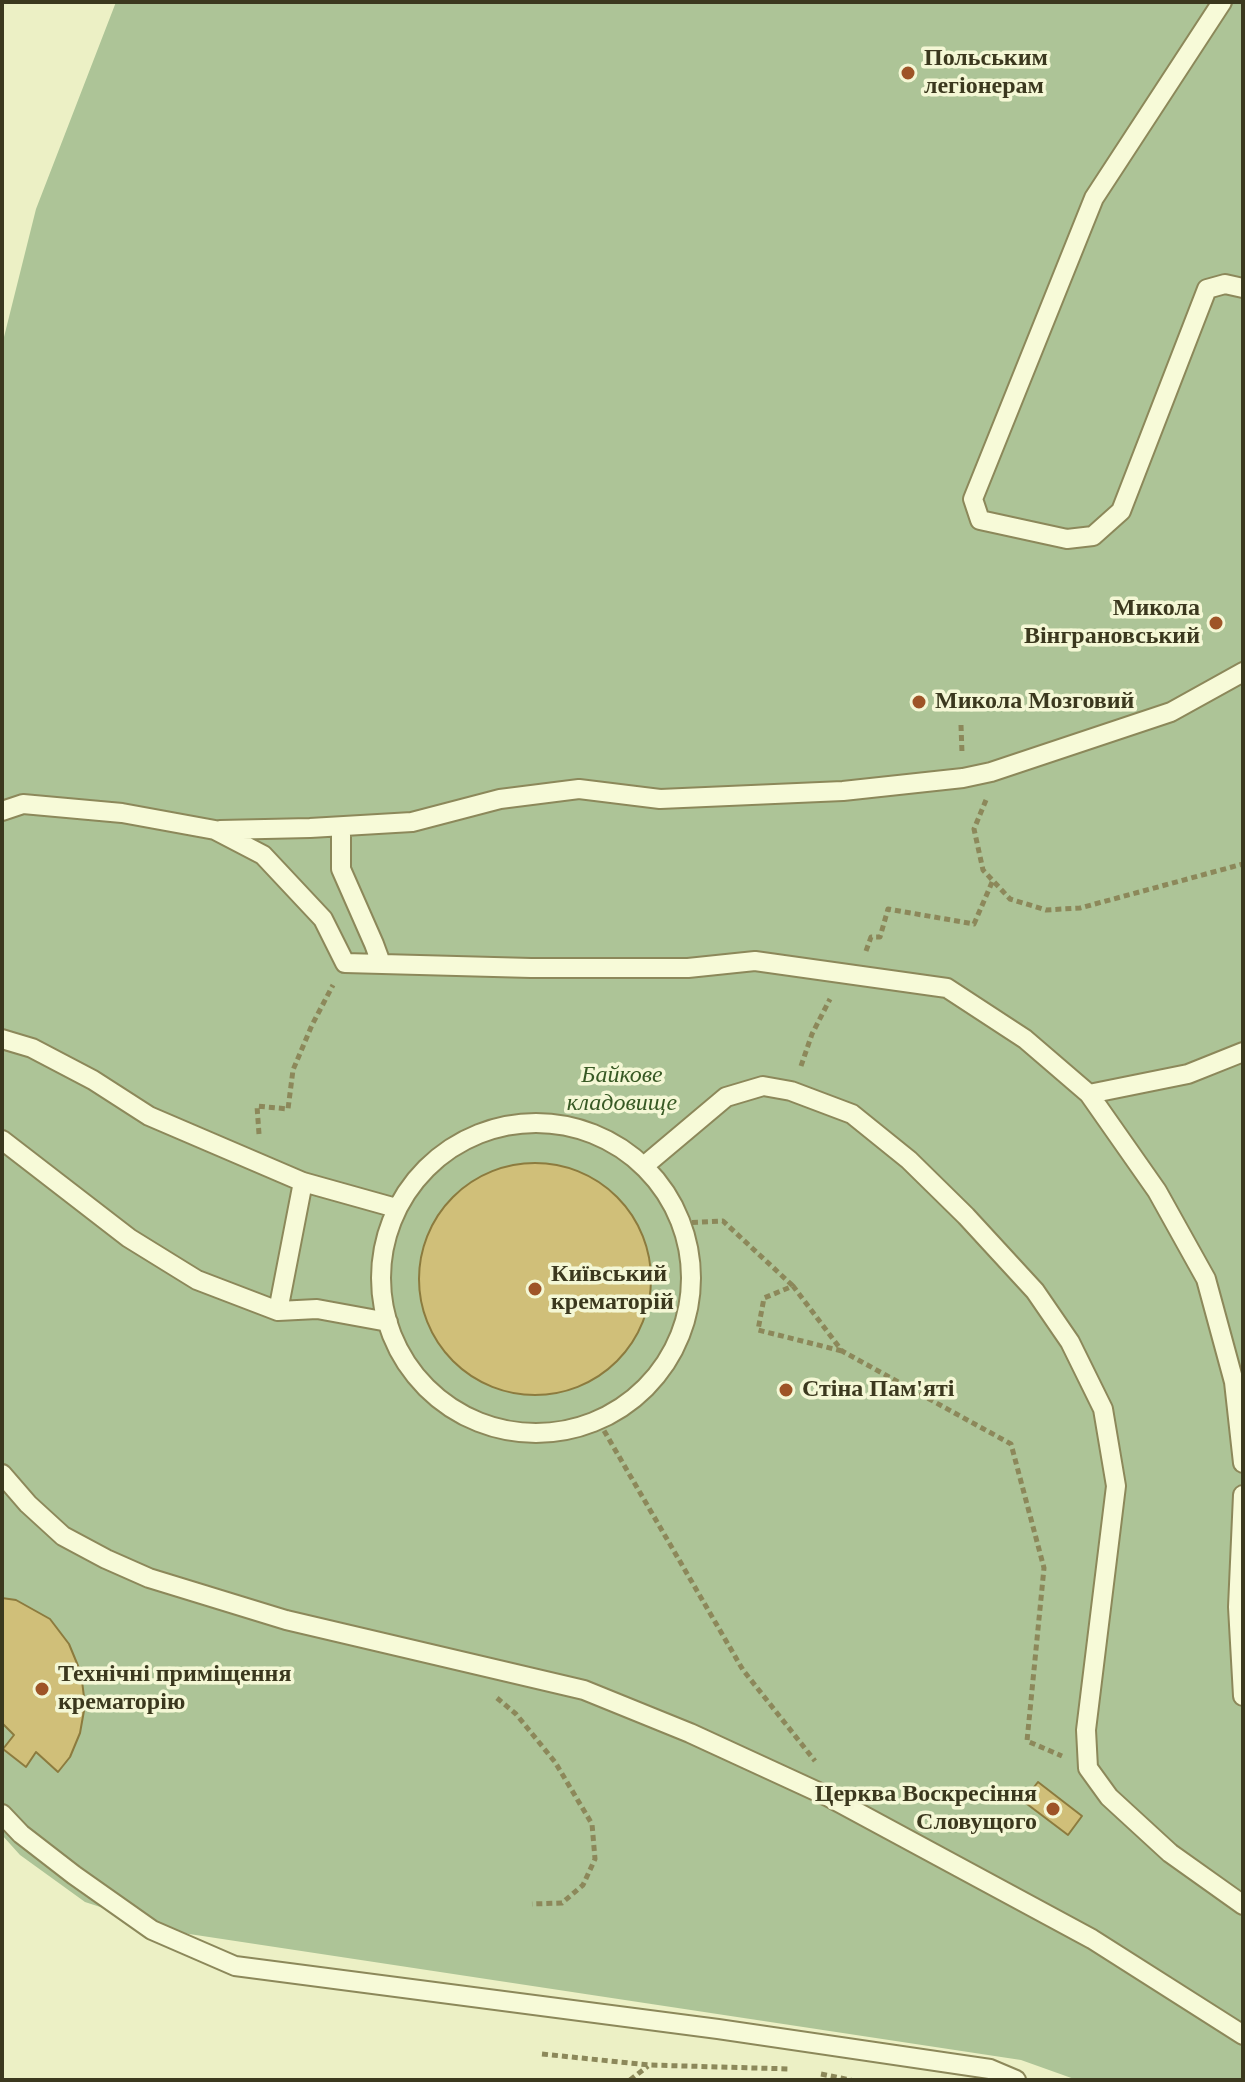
<!DOCTYPE html>
<meta charset="utf-8">
<style>
body{margin:0}
#map{position:relative;width:1245px;height:2082px;overflow:hidden;background:#ecf0c5;font-family:Georgia,serif}
canvas{display:block}
.frame{position:absolute;inset:0;border:4px solid #3b381e;pointer-events:none}
</style>
<div id="map">
<canvas width="1245" height="2082"></canvas>
<div class="frame"></div>
</div>
<script>
const ctx = document.querySelector('canvas').getContext('2d');
ctx.lineJoin = 'round';
function fill(path, color) { ctx.fillStyle = color; ctx.fill(path, 'evenodd'); }
const shape = rows => new Path2D(rows.map(r => 'M' + r).join(''));
function stroke(path, color, width, dash) { ctx.strokeStyle = color; ctx.lineWidth = width; ctx.lineCap = dash ? 'butt' : 'round'; ctx.setLineDash(dash || []); ctx.stroke(path); }
function drawText(font, color, halo, rows, align = 'center') {
  ctx.font = font + ' Georgia,serif'; ctx.lineWidth = 7; ctx.setLineDash([]); ctx.textBaseline = 'middle'; ctx.strokeStyle = halo; ctx.fillStyle = color; for (const [text, x, y, turn = 0] of rows) {
    ctx.save(); ctx.translate(x, y); ctx.rotate((+turn || 0) * Math.PI / 180); ctx.textAlign = isNaN(turn) ? turn : align; if (halo) ctx.strokeText(text, 0, 0); ctx.fillText(text, 0, 0); ctx.restore();
  }
}
fill(shape([
 [116,2,1243,2,1243,2080,1077,2080,1021,2060,176,1932,85,1902,20,1855,2,1835,2,345,36,209]
]), '#adc497');
const building = shape([
 '419 1279a116 116 0 1 1 232 0a116 116 0 1 1-232 0Z',
 [2,1598,16,1600,50,1619,69,1644,81,1673,85,1705,80,1733,70,1757,58,1772,36,1752,26,1767,3,1749,14,1735,2,1723,2,1598],
 [1038,1782,1082,1816,1068,1835,1023,1801,1038,1782]
]);
fill(building, '#d0bf79');
stroke(building, '#8c7b3e', 2);
const service = shape([
 [1222,2,1094,198,973,499,980,520,1067,539,1093,536,1121,511,1207,289,1225,284,1243,288],
 [2,811,23,804,122,813,215,830,263,855,323,919,345,963,531,968,688,968,755,961,947,988,1025,1039,1089,1094,1157,1191,1206,1279,1234,1382,1243,1463],
 [341,827,341,869,374,944,381,963],
 [220,830,310,828,412,822,500,799,579,789,660,799,843,791,963,778,991,772,1171,712,1243,672],
 [2,1039,32,1048,93,1080,149,1116,303,1182,396,1208],
 [1089,1094,1188,1074,1243,1052],
 '381 1278a155 155 0 1 1 310 0a155 155 0 1 1-310 0Z',
 [2,1140,129,1238,197,1280,278,1311,317,1309,388,1322],
 [644,1166,726,1097,763,1086,791,1091,852,1114,909,1160,966,1216,1035,1291,1070,1342,1103,1409,1116,1486,1086,1730,1088,1768,1109,1797,1170,1853,1243,1905],
 [278,1311,303,1182],
 [2,1474,28,1504,63,1536,106,1559,149,1578,286,1620,584,1690,690,1733,829,1797,1092,1939,1243,2035],
 [1243,1495,1238,1607,1243,1696],
 [2,1814,21,1834,74,1875,152,1930,235,1966,718,2029,990,2069,1016,2080]
]);
stroke(service, '#8c885a', 22);
stroke(shape([
 [961,725,962,753],
 [986,800,974,829,983,870,1010,899,1046,910,1080,908,1243,864],
 [866,951,871,937,880,937,888,909,974,924,993,880],
 [801,1066,812,1034,830,999],
 [259,1134,257,1106,288,1109,293,1070,312,1025,333,985],
 [682,1223,723,1221,793,1286],
 [842,1351,758,1330,764,1298,793,1286,842,1351,1011,1444,1044,1568,1027,1741,1062,1756],
 [599,1422,743,1670,815,1761],
 [497,1698,516,1714,555,1762,592,1824,595,1859,583,1885,562,1903,532,1904],
 [542,2054,649,2065,791,2069],
 [821,2074,851,2080],
 [630,2080,648,2066]
]), '#8c885a', 5, [6, 4]);
stroke(service, '#f7fad8', 18);
for (const [x, y, r, color] of [
 [908,73,8,"#9e5427"],
 [1216,623,8,"#9e5427"],
 [919,702,8,"#9e5427"],
 [535,1289,8,"#9e5427"],
 [786,1390,8,"#9e5427"],
 [42,1689,8,"#9e5427"],
 [1053,1809,8,"#9e5427"]
]) { const dot = new Path2D(); dot.arc(x, y, r, 0, 2 * Math.PI); ctx.fillStyle = color; ctx.fill(dot); stroke(dot, '#f4f7d5', 3); }
drawText('bold 24px', '#3b381e', '#f4f7d5', [
 ["Польським",924,59],
 ["легіонерам",924,87],
 ["Микола",1200,609,"right"],
 ["Вінграновський",1200,637,"right"],
 ["Микола Мозговий",935,702],
 ["Київський",551,1275],
 ["крематорій",551,1303],
 ["Стіна Пам'яті",802,1390],
 ["Технічні приміщення",58,1675],
 ["крематорію",58,1703],
 ["Церква Воскресіння",1037,1795,"right"],
 ["Словущого",1037,1823,"right"]
], 'left');
drawText('italic 24px', '#375924', '#f4f7d5', [
 ["Байкове",622,1076],
 ["кладовище",622,1104]
]);
</script>
